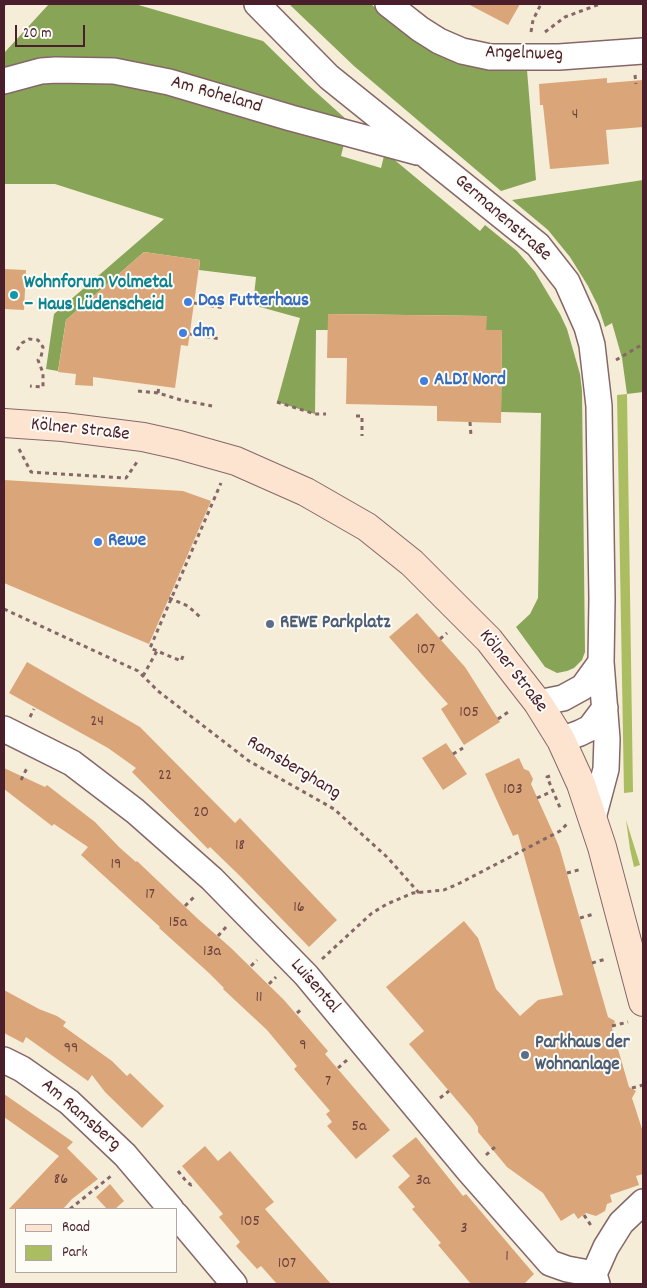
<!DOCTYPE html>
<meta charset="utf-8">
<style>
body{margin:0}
#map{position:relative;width:647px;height:1288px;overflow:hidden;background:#f5edd8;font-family:Dekko,sans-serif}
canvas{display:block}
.frame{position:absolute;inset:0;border:5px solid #4a1f2b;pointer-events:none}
.legend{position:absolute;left:15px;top:1208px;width:162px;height:65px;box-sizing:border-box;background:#fdfcf7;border:1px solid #b5a4a5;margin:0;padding:6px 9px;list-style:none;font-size:15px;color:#4a1f2b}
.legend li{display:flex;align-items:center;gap:10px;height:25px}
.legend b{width:25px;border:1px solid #b5a4a5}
.scale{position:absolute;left:15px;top:25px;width:70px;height:22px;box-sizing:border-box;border:2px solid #4a1f2b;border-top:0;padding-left:6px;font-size:15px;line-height:18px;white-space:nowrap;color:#4a1f2b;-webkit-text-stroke:4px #fdfcf7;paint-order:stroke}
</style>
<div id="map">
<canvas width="647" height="1288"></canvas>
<div class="frame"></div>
<ul class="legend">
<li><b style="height:6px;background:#fde4d1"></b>Road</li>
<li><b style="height:14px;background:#abbd61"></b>Park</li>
</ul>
<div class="scale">20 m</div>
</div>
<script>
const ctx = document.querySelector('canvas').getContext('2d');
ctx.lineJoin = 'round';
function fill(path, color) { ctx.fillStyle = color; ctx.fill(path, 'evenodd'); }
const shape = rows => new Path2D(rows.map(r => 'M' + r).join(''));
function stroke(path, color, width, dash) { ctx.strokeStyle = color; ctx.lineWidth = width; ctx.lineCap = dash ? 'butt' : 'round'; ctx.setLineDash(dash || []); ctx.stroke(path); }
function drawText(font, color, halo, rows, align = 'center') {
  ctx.font = font + ' Dekko,sans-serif'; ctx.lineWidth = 4; ctx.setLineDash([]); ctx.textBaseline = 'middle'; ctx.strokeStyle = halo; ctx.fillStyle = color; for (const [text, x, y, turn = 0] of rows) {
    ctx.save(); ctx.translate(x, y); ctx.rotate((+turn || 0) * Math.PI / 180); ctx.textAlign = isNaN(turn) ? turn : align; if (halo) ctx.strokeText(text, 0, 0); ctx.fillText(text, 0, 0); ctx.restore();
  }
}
fill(shape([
 [627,394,633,792,624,793,617,395],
 [626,820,640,865,634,867,630,849]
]), '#abbd61');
fill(shape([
 [49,4,135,4,263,41,308,85,347,120,347,125,203,87,4,74,4,53],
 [289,4,371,4,396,26,511,69,527,70,536,180,501,191,354,66],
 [114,76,345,140,341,156,381,168,385,152,480,231,485,225,517,251,535,272,560,314,567,329,580,374,582,391,585,652,582,660,574,668,567,671,557,673,545,667,516,627,530,614,538,598,541,413,501,412,502,331,486,330,486,316,328,314,328,330,316,330,315,414,277,402,300,318,253,305,256,277,199,270,200,260,144,252,66,320,58,371,46,369,54,314,164,219,55,184,4,184,4,85],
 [643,180,643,392,627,394,622,358,612,323,605,327,598,306,588,286,570,257,548,230,512,200]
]), '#88a457');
fill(shape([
 [468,4,520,4,508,25],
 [607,78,607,83,643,80,643,127,606,130,609,164,550,169,543,105,540,105,539,84],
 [144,252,200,260,188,346,181,345,175,388,93,377,93,386,75,385,76,374,58,372,66,320],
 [4,269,26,270,24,310,4,309],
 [328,314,487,316,486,330,502,330,501,423,437,421,437,406,346,404,347,358,327,358],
 [4,480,183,491,211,501,149,644,4,583],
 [417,613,465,667,500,722,464,745,441,709,448,704,389,637],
 [27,662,140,727,235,823,240,818,337,920,309,947,240,876,210,847,208,849,132,772,136,768,108,748,9,693],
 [446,743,467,774,443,790,422,758],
 [519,758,524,769,529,771,533,779,531,784,559,846,608,1017,615,1021,612,1028,620,1056,629,1087,636,1091,632,1098,643,1132,643,1174,636,1176,639,1185,610,1195,612,1202,607,1204,605,1211,596,1216,586,1213,578,1219,574,1213,561,1221,543,1193,507,1167,478,1132,478,1127,472,1118,409,1044,424,1031,386,987,464,921,478,938,496,989,520,1016,538,1000,563,995,518,834,513,836,485,774],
 [4,768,45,787,47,785,95,822,119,847,136,862,137,861,198,919,231,948,284,1000,328,1051,325,1054,390,1130,356,1159,327,1126,332,1122,326,1114,330,1111,294,1069,297,1066,267,1030,223,989,224,988,209,973,159,928,160,927,81,855,88,847,54,824,52,826,4,789],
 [4,990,39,1009,57,1016,66,1022,63,1026,112,1061,127,1076,130,1073,164,1106,142,1128,105,1092,92,1075,88,1081,26,1037,23,1043,4,1033],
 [4,1094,73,1142,67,1148,98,1179,72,1199,63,1209,9,1209,59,1156,4,1117],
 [416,1137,463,1196,466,1194,534,1274,524,1284,471,1284,438,1245,441,1243,412,1209,415,1207,398,1187,410,1176,392,1156],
 [205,1146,218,1161,230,1151,274,1202,265,1209,331,1284,277,1284,261,1266,257,1269,236,1246,240,1242,219,1217,223,1214,182,1166],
 [110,1184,124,1201,115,1209,107,1209,96,1197]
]), '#daa679');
const minor = shape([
 [257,4,329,77,538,245,567,282,587,327,592,345,599,406,602,599,601,662,607,739,606,769,593,818],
 [388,4,420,29,439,41,462,51,490,57,559,57,643,51],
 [4,81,41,71,56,70,114,71,169,82,291,118,417,152],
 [538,703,563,698,583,687,601,662],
 [4,729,72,763,135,811,212,879,306,975,469,1171,550,1263,567,1269,594,1274],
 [561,740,580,733,590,728,605,708],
 [4,1060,22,1069,69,1102,125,1155,171,1209],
 [176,1215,234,1284],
 [597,1284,594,1274,606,1247,621,1223,643,1202]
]);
const secondary = shape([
 [4,423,63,427,143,437,179,445,236,461,306,492,367,527,412,563,489,640,538,703,561,740,581,784,602,847,643,1002]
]);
stroke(minor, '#866768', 28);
stroke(secondary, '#866768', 30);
stroke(shape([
 [4,5,5,4],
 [531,32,533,20,541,4],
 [545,32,565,17,600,4],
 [635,75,636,84],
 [194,303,225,308],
 [190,334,221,339],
 [17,350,22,343,29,339,38,340,43,347,41,357,38,360,43,373,43,387,30,386],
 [616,360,643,344],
 [138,391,158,393,181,400,212,406],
 [158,393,159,386],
 [277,402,315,414,326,414],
 [356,416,362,416,362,436],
 [470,422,471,436],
 [19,449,31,472,126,478,137,462],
 [169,598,188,606,200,617],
 [4,609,138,671,158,691,249,761,334,809,387,857,420,894],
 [440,639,447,633],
 [183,656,181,661,150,648,221,483],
 [143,676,157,651],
 [30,717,34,709],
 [498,719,511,710],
 [453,754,463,748],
 [550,776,547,777,561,810],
 [21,780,28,766],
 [537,798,553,791],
 [567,873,582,869],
 [185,906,196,895],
 [580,918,594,914],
 [218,936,227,926],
 [322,959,372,913,387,904,413,893,444,890,460,883,560,831,568,823],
 [592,963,606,959],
 [251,966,257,960],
 [269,984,276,977],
 [297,1013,303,1008],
 [612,1026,628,1022],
 [338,1068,347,1060],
 [632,1088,643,1085],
 [440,1098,449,1091],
 [486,1155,495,1147],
 [178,1171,186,1181,191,1185,195,1183],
 [70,1209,111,1176],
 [584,1215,592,1227]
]), '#866768', 3, [4, 4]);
stroke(minor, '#fff', 25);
stroke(secondary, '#fde4d1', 28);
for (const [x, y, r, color] of [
 [14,295,5,"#0f9aa8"],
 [188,302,5,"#3f7fe0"],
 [183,333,5,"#3f7fe0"],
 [424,381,5,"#3f7fe0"],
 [98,542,5,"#3f7fe0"],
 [270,624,5,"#5c6f8a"],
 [525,1055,5,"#5c6f8a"]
]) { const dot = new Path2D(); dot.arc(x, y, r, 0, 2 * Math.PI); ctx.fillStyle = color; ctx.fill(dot); stroke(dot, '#fdfcf7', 2); }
drawText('16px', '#6e413e', null, [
 ["4",575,116],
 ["107",426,651],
 ["105",469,714],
 ["24",97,723],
 ["22",165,777],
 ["103",513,791],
 ["20",201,814],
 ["18",240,847],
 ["19",116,866],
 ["17",150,896],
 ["16",299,909],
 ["15a",178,924],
 ["13a",212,953],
 ["11",259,999],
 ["9",303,1047],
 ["99",71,1050],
 ["7",328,1083],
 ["5a",359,1128],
 ["86",61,1181],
 ["3a",423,1182],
 ["105",250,1223],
 ["3",464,1230],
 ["1",507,1258],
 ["107",287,1265]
]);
drawText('19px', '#4a1f2b', '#fdfcf7', [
 ["Angelnweg",524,55,2],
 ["Am Roheland",216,96,16],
 ["Germanenstraße",502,219,41],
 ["Kölner Straße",80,431,6],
 ["Kölner Straße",512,672,52],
 ["Ramsberghang",293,769,31],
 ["Luisental",314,987,49],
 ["Am Ramsberg",80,1116,41]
]);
drawText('bold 19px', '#0d838f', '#fdfcf7', [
 ["Wohnforum Volmetal",24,284],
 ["– Haus Lüdenscheid",24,306]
], 'left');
drawText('bold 19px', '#366cbe', '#fdfcf7', [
 ["Das Futterhaus",198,302],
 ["dm",193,333],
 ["ALDI Nord",434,381],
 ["Rewe",108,542]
], 'left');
drawText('bold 19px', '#4e5e75', '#fdfcf7', [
 ["REWE Parkplatz",280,624],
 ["Parkhaus der",535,1044],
 ["Wohnanlage",535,1066]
], 'left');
</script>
